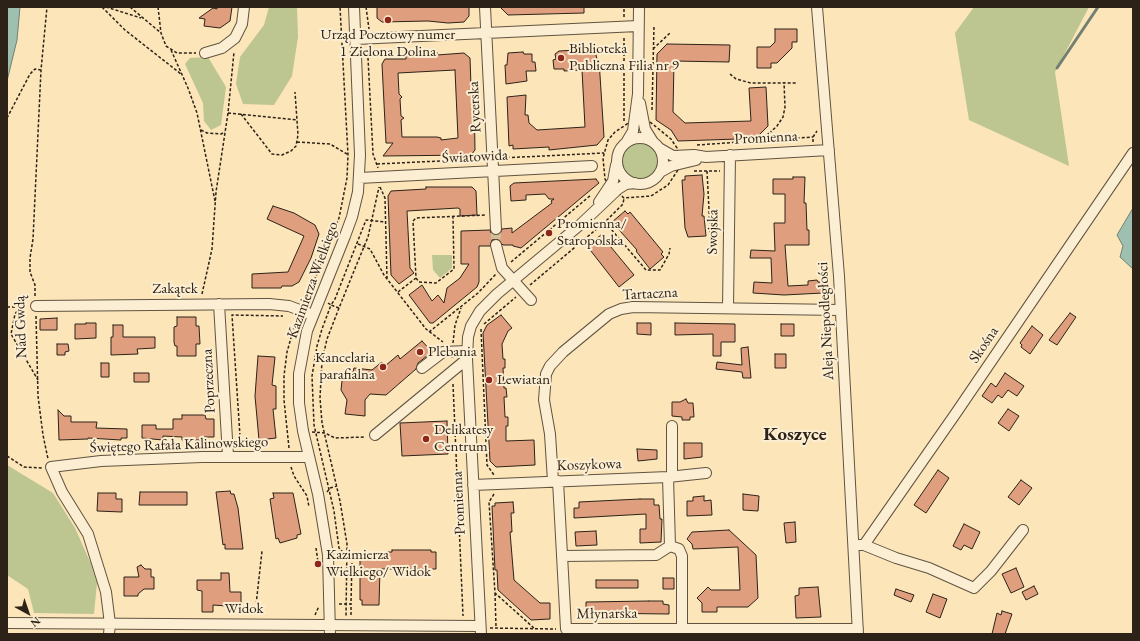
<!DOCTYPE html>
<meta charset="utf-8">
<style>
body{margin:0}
#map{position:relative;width:1140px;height:641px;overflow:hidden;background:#fbe5b9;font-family:"EB Garamond",serif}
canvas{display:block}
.frame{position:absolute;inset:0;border:8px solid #2c2218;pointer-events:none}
.north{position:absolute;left:8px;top:593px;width:40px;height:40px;-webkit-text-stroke:3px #fceed2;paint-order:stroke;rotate:140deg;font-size:11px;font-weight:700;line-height:16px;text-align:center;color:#2c2218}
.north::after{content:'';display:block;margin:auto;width:14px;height:18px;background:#2c2218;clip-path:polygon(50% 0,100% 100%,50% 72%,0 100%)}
</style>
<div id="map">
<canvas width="1140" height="641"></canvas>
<div class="frame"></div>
<div class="north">N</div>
</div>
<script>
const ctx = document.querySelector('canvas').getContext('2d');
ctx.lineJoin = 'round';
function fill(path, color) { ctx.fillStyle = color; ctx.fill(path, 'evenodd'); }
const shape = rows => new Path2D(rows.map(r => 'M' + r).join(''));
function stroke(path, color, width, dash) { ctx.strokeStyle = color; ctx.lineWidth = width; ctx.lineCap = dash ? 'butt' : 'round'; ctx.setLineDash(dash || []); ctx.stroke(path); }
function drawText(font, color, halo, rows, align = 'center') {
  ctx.font = font + ' "EB Garamond",serif'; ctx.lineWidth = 4; ctx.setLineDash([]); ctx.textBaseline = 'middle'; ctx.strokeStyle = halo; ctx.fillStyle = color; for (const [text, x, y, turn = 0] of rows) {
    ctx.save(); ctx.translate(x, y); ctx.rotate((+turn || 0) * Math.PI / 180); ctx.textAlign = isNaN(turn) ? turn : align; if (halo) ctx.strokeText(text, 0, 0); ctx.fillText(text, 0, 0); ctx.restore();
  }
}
fill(shape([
 [269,7,297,7,298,37,292,76,274,105,243,104,236,84,240,57,264,25],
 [974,7,1089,7,1055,72,1069,166,969,120,955,33],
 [208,57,226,87,221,125,211,130,204,121,203,103,185,64,190,58],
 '622 160a18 18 0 1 1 36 0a18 18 0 1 1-36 0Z',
 [432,255,452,255,452,268,440,278,433,270],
 [7,465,53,493,75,528,91,564,97,583,94,614,34,613,28,589,7,575]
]), '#bdc590');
const water = shape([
 [7,7,20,7,17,40,7,81,7,7],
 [1133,208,1133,269,1120,257,1123,246,1117,235,1133,208]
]);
fill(water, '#9fbfb0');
stroke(water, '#718073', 1);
stroke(shape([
 [1057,68,1098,7]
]), '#718073', 3);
const building = shape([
 [217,7,232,7,230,21,220,28,204,26,205,19,199,18,213,8,217,9,217,7],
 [377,7,469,7,469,16,464,22,448,23,428,21,382,22,377,18,377,7],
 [500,7,584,7,584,13,508,15,500,7],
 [775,29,797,29,797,42,792,42,792,48,777,63,771,63,771,68,757,68,757,47,770,47,775,42,775,29],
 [667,44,730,45,729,62,674,61,673,112,685,123,751,121,749,88,766,87,768,126,758,136,737,137,738,139,678,141,671,130,656,120,657,54,667,44],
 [595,49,597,60,599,60,604,137,597,145,549,150,549,147,513,149,513,145,509,146,507,97,526,95,525,115,528,115,529,123,537,130,585,127,582,70,564,71,564,69,554,69,553,60,556,59,555,54,559,51,595,49],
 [523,52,524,54,532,54,532,62,535,62,536,71,526,71,527,81,506,84,505,65,507,65,508,53,523,52],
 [437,53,437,55,464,53,470,58,471,86,474,86,474,95,475,150,471,155,383,156,393,143,386,143,382,64,385,59,406,59,406,55,437,53],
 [455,70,458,138,441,140,441,138,437,137,402,137,401,120,404,118,401,116,400,99,402,97,399,94,398,73,455,70],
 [702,175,704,194,702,216,704,216,706,236,688,237,685,228,682,180,685,180,685,176,702,175],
 [793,177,805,177,804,203,806,203,807,230,809,230,809,245,785,245,788,286,808,285,808,281,817,280,818,282,822,282,823,293,784,295,753,293,754,282,772,283,771,258,750,258,751,250,775,251,774,223,785,223,785,194,773,194,773,179,793,179,793,177],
 [596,179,599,183,521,248,513,246,513,245,503,245,497,239,492,240,490,246,479,246,479,282,477,287,433,323,430,323,409,295,422,285,432,301,438,295,444,303,447,288,460,278,469,264,461,264,461,231,490,230,491,233,496,235,500,234,502,229,512,228,512,233,552,203,551,201,554,199,549,199,545,194,526,195,526,200,511,201,510,186,514,183,596,179],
 [426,187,472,187,476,191,477,215,460,216,460,209,458,208,407,211,410,268,414,273,399,284,391,275,388,196,391,191,426,189,426,187],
 [273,206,294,213,315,225,319,234,311,258,299,282,292,286,282,286,281,288,252,288,252,274,288,272,304,236,267,219,273,206],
 [625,211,628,214,630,212,663,252,661,254,664,257,650,269,636,251,637,250,612,222,625,211],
 [601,235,634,275,619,287,587,246,601,235],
 [1070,313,1076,317,1057,345,1049,340,1070,313],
 [501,315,512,328,508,331,502,344,503,359,505,359,505,368,503,368,504,388,506,388,507,397,504,397,505,417,508,417,508,426,506,426,506,441,534,440,535,465,496,467,490,461,483,333,487,325,501,315],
 [177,317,196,317,196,326,199,326,200,344,196,344,196,356,177,356,177,346,175,346,174,342,174,327,177,326,177,317],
 [57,318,57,330,40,330,40,319,57,318],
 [86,323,96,323,96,338,75,339,75,324,86,324,86,323],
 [637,323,651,323,651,335,637,334,637,323],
 [675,323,735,324,735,342,721,342,721,356,713,356,713,334,675,335,675,323],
 [781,324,794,324,794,336,781,336,781,324],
 [113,325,123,325,123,337,155,337,155,348,137,349,138,354,111,355,111,337,113,337,113,325],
 [1032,326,1043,335,1030,354,1021,347,1022,345,1020,343,1032,326],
 [422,341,432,352,418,363,416,369,386,395,370,394,365,400,365,416,345,414,347,400,341,390,342,381,345,376,353,372,354,368,372,370,382,362,385,366,398,355,400,359,422,341],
 [57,344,68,344,69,351,65,352,65,355,57,355,57,344],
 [748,347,751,378,743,378,742,372,716,369,717,362,742,365,741,348,748,347],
 [775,354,786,354,786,368,775,368,775,354],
 [258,356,275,357,272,385,276,386,276,409,273,409,276,438,259,440,255,396,258,356],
 [101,363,109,363,109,377,101,377,101,363],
 [134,373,149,373,149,382,134,382,134,373],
 [1005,373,1024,386,1017,396,1008,390,1002,398,998,395,992,403,982,396,991,383,996,387,1005,373],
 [686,399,688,403,693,403,694,417,690,417,690,420,682,420,682,417,672,416,672,402,680,402,686,399],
 [1008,409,1019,416,1009,431,998,423,1008,409],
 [58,410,64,416,71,416,71,422,97,422,96,428,127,429,127,438,121,438,121,440,88,438,88,439,59,440,58,410],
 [182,415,205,415,206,419,214,419,214,437,202,437,202,440,182,440,182,437,163,436,163,440,142,438,142,425,156,425,156,429,173,429,173,419,182,419,182,415],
 [447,421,448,454,402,456,400,423,447,421],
 [684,443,702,443,702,457,684,459,684,443],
 [637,449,657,450,657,459,638,461,637,449],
 [938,470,949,478,926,513,914,505,938,470],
 [1021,480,1032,488,1019,505,1008,497,1021,480],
 [230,491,231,494,234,494,238,508,243,549,225,549,225,544,223,545,216,492,230,491],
 [140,492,187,492,187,505,139,505,140,492],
 [98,493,116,493,116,499,122,499,122,512,97,511,98,493],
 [273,493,293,493,301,534,297,535,297,538,280,543,278,538,276,539,270,499,274,498,273,493],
 [743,494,759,496,758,511,743,510,743,494],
 [704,496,704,501,711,500,712,515,687,516,687,501,693,501,693,497,704,496],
 [640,499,654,499,654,505,659,505,660,519,662,519,661,542,640,543,640,529,646,529,646,514,574,518,574,508,579,508,579,502,640,499],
 [513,502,514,513,511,513,512,532,510,532,514,580,540,603,550,603,550,619,531,620,498,590,497,570,495,570,492,506,495,506,495,503,513,502],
 [795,522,796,542,786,543,784,523,795,522],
 [964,524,980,532,972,549,964,545,961,550,953,546,964,524],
 [729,530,756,555,758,598,748,607,717,607,717,612,702,612,702,603,697,598,708,587,711,590,740,590,738,547,693,549,692,544,687,539,692,532,729,530],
 [596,531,597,545,576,546,575,532,596,531],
 [392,550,431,550,431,552,436,552,436,569,380,569,379,605,362,605,362,600,360,600,360,560,361,560,362,555,387,555,387,552,392,552,392,550],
 [141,565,145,569,151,569,151,577,154,577,154,589,144,589,138,594,138,596,124,596,124,577,139,577,137,567,141,565],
 [1016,568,1024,587,1011,593,1002,574,1016,568],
 [221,573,229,573,230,592,241,592,241,607,213,605,213,612,202,612,202,591,197,590,197,580,221,580,221,573],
 [663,578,674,578,674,589,663,589,663,578],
 [596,580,638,580,638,588,596,588,596,580],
 [1034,586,1038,594,1026,600,1022,592,1034,586],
 [818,587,821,617,796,618,795,596,799,595,799,588,818,587],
 [896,589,914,595,911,602,894,595,896,589],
 [933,594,947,599,940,618,926,612,933,594],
 [649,601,663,601,663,604,669,605,669,614,586,613,586,602,649,601],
 [1002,611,1012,614,1005,634,992,634,997,613,1001,615,1002,611]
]);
fill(building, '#df9f7e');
stroke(building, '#2c2218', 1);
stroke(shape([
 [496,229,496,245]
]), '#d2be99', 10, [10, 5]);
const minor = shape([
 [485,7,496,229],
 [817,7,839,276,858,634],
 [356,39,638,26],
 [205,53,222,48,235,38,242,24,244,7],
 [640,103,645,129,653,142],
 '617 161a23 23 0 1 1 46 0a23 23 0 1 1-46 0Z',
 [627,141,633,131,638,94,639,7],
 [659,148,673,156,694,155,706,157,829,150],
 [660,172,671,166,696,160],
 [359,178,592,166],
 [599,202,613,181,616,165],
 [496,245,502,268,531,300],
 [219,304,228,456],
 [36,306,269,304,289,306,313,315],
 [728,308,730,155],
 [422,368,443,352,467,351],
 [672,426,672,477],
 [375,435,467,359],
 [668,477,670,546,679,549,682,556,682,628],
 [553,481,550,434,544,400,546,374,550,366,563,352,609,314,621,309,633,307,841,310],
 [558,481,566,629,858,629],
 [473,485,668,477,706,473],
 [854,545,864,545,956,413,1133,153],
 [864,545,896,558,929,568,974,588,991,571,1023,530],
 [562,556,656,555,670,546],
 [7,623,480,626],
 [109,634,110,624,106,592,88,534,62,492,51,467,101,461,202,457,309,457],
 [330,634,328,555,318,494,303,431,299,403,299,374,307,331,345,236,352,217,358,192,360,155,354,7],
 [481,634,467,359,468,337,471,326,480,311,497,294,581,224,618,189,626,184,635,183]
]);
stroke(minor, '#605340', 12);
stroke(shape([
 [102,7,125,30,181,74],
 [106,7,141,18],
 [130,7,161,33],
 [158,7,161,33,166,46,177,53,196,53],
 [366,7,369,29],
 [624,17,624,7],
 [370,48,368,58,373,154,378,168],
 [653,49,670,33],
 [171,50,188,88,197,113,215,201],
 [730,74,736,79,751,83,797,83],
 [652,110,654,26],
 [228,113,297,120],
 [241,114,272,154,282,155,291,151,296,146,298,135,295,92],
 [7,118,30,74,35,69,41,70],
 [624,121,624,37],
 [630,122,650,122,671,139,677,148,678,170,668,185,651,196,624,198,610,186,605,179,603,158,608,140,615,132,630,122],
 [201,130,207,133,221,134,225,132],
 [762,140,777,126,783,117,785,107,784,82],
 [297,142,330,144,347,154],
 [813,142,813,137,817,131],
 [697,145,813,137],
 [502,158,604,153],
 [377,164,482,159],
 [694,171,720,171],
 [707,171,711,248],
 [380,187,385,198,387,278],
 [605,222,646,270,660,270,669,254,670,248],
 [358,244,370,249,384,275,426,329,443,342],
 [511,262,591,195],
 [416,278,419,282,436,283,454,269,453,217],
 [530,285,605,222,623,204,624,198],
 [398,292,416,278,413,221,416,218,486,215],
 [202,294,212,249,216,192,228,113,234,52],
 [309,294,339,218,347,178,348,155,340,7],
 [35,296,35,285,30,272,30,258,33,239,41,70,47,7],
 [304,301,310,295],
 [328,303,331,305,335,299,366,220,385,222],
 [7,307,26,307],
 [20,307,15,314,11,334,38,380],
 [339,308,327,339,322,361,320,398,322,423,340,501,347,544,346,616],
 [36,316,38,396,43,435,48,459],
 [484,324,516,297],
 [481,329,487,465,494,475],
 [429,332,478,293,496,274],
 [453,343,455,325,461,308],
 [453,384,463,616],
 [312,432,325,433,335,438,365,437],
 [240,436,232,315,283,316],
 [289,448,284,400,284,376,287,352,296,320],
 [7,456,24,467,42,468],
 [291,467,294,476,307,496,309,507],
 [327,492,330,488,337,486],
 [494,494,489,502,495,593,535,629],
 [316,548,318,562],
 [495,593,496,627],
 [339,604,351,604,352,557,351,554,343,552,339,548,334,511,314,425,312,376,317,346,322,329,331,305,339,308,356,266,368,237,379,187],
 [255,614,262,551],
 [315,615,319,606],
 [351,615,351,604],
 [490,628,556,629]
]), '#2c2218', 1.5, [3, 2]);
stroke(minor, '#fceed2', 10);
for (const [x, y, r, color] of [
 [388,20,4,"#8f2418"],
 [561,58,4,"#8f2418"],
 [549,233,4,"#8f2418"],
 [420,352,4,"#8f2418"],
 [383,367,4,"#8f2418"],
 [489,380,4,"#8f2418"],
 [426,439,4,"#8f2418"],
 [318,564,4,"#8f2418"]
]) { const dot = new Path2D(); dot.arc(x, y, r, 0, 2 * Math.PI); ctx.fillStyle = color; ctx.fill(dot); stroke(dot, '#fceed2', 1.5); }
drawText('15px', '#2c2218', '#fceed2', [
 ["Urząd Pocztowy numer",388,35,"center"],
 ["1 Zielona Dolina",388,52,"center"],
 ["Biblioteka",569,49],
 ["Publiczna Filia nr 9",569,66],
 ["Promienna/",557,224],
 ["Staropolska",557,241],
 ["Plebania",428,352],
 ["Kancelaria",375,358,"right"],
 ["parafialna",375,375,"right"],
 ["Lewiatan",497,380],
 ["Delikatesy",434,430],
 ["Centrum",434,447],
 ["Kazimierza",326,555],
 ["Wielkiego/ Widok",326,572]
], 'left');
drawText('15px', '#2c2218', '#fceed2', [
 ["Rycerska",475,107,-93],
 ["Promienna",766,138,-3],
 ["Światowida",475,157,-3],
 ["Swojska",713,232,-89],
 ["Kazimierza Wielkiego",313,280,-70],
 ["Zakątek",175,289],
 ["Tartaczna",650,294,-3],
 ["Aleja Niepodległości",826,321,-93],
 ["Nad Gwdą",21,327,-92],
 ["Skośna",984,345,-56],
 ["Poprzeczna",209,381,-93],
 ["Świętego Rafała Kalinowskiego",179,445,-2],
 ["Koszykowa",589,465,-2],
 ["Promienna",459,503,-93],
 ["Widok",244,609],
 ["Młynarska",607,614,-1]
]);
drawText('bold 19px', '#2c2218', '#fceed2', [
 ["Koszyce",795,435]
]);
</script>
